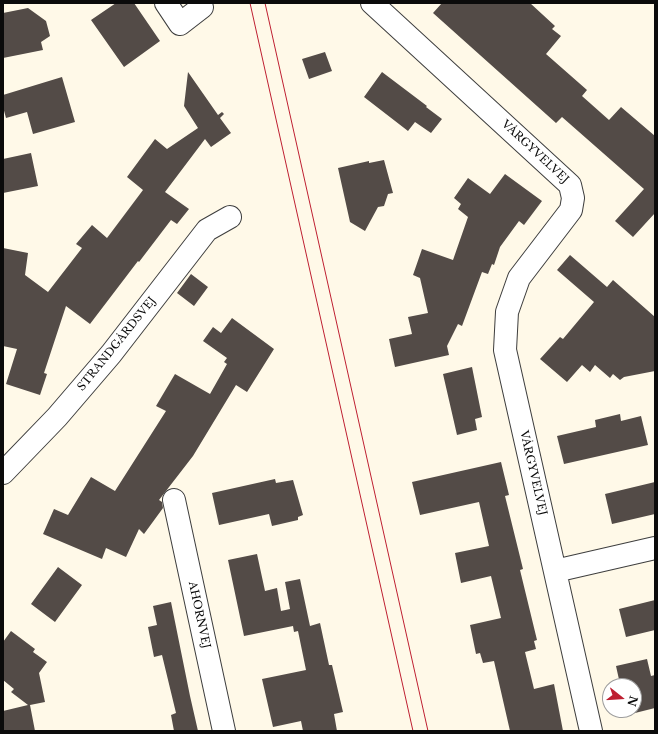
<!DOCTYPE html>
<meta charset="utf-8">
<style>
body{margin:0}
#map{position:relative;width:658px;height:734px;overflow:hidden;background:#fff9e8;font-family:"Libre Baskerville",serif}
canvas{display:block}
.frame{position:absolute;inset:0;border:4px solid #0b0b0b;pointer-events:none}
.north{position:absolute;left:602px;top:678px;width:40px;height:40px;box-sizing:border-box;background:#fff;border:1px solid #9d9d9d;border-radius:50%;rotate:107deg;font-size:11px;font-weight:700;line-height:16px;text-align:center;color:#0b0b0b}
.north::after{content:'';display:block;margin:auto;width:14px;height:18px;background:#be1f31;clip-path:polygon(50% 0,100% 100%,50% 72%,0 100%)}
</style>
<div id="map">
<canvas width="658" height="734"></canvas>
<div class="frame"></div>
<div class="north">N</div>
</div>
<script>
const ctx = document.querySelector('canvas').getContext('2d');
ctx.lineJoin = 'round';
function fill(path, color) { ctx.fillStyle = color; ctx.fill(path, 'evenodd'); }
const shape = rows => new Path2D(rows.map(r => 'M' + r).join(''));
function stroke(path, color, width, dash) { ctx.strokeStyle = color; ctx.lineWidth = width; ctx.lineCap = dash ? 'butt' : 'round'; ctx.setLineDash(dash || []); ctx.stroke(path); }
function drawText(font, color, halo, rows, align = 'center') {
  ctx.font = font + ' "Libre Baskerville",serif'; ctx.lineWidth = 4; ctx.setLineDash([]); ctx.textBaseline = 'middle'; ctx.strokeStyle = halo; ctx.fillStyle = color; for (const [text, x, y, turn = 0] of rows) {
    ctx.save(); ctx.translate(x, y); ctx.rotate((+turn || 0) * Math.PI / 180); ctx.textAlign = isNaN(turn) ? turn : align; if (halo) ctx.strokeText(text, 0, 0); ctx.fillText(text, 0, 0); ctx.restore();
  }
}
fill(shape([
 [116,3,134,3,160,41,124,67,91,20],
 [442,3,530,3,555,26,552,29,561,36,546,54,587,90,582,96,609,120,621,107,655,136,655,213,633,237,615,221,644,189,562,117,556,123,433,13],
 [28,8,46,21,50,36,41,42,43,50,3,58,3,13],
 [325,52,332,71,309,79,302,59],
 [188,72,218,115,222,112,224,114,220,118,231,133,211,147,205,139,165,192,189,209,177,224,171,220,139,262,138,261,90,324,66,306,44,373,47,374,40,395,6,384,17,349,3,346,3,248,28,253,25,275,48,292,82,248,76,244,92,225,107,238,143,190,127,177,155,139,167,149,198,128,184,106],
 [382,72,427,106,426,107,442,119,431,133,415,122,408,131,364,97],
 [62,77,75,122,33,134,27,112,6,118,3,107,3,95],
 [31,153,38,186,3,193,3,159],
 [384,160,393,193,388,194,384,206,378,207,365,231,350,222,338,168,369,161,369,163],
 [505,174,542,201,524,225,519,221,500,247,494,265,492,264,488,274,482,272,462,326,458,324,447,346,449,355,395,367,389,339,412,334,408,317,428,313,420,278,413,275,422,249,453,260,468,217,458,209,461,204,454,198,468,178,490,194],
 [570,255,607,287,613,280,655,317,655,371,624,377,620,380,613,374,610,378,595,365,590,372,582,365,567,382,540,359,560,337,563,339,594,302,557,270],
 [191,274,208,287,194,306,177,293],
 [232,318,274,349,247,392,236,385,193,456,159,500,162,502,163,508,144,534,139,529,126,557,106,548,102,559,43,534,54,509,68,515,91,477,115,491,166,411,156,406,175,374,210,394,227,364,224,362,227,358,203,341,213,327,221,333],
 [472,367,482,417,475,419,477,430,457,435,443,374],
 [620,414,621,421,641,416,648,445,564,464,557,436,596,427,595,420],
 [501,462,509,495,505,496,523,569,520,570,537,640,534,641,536,649,525,652,534,689,554,684,563,731,510,731,494,661,483,663,480,653,476,654,470,625,501,618,491,576,461,583,455,553,489,546,479,502,420,515,412,482],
 [275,479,276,483,293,480,303,515,298,517,298,520,272,526,269,514,219,525,212,493],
 [655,482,655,514,612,524,605,494],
 [257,554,265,591,277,588,281,611,290,609,285,582,300,579,310,626,320,623,329,665,332,665,343,712,334,714,337,731,303,731,301,721,273,727,262,679,306,670,298,631,294,632,293,626,244,636,228,560],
 [58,567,82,585,55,622,31,604],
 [655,600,655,630,626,637,619,609],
 [171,602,190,696,198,731,174,731,171,715,176,713,162,655,154,657,148,627,157,625,153,606],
 [11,631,35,649,33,652,47,662,39,673,45,702,30,705,35,731,3,731,3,711,28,705,11,692,14,689,3,680,3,642],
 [647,659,651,676,655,675,655,708,623,716,621,710,634,710,634,686,616,686,615,685,620,684,616,666]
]), '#534b47');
const minor = shape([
 [166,3,180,24,202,7],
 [372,3,570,185,573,198,571,210,519,278,507,312,505,350,591,731],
 [3,473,57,417,111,354,207,230,230,217],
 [174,500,224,731],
 [555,571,655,548]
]);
stroke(minor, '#3e3e3e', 24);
stroke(minor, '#fff', 22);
stroke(shape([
 [250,3,413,731],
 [265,3,428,731]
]), '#be1f31', 1);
drawText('11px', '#0b0b0b', '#fff', [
 ["VÅRGYVELVEJ",535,152,43],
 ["STRANDGÅRDSVEJ",117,344,-51],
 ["VÅRGYVELVEJ",533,473,77],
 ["AHORNVEJ",199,615,78]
]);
</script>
